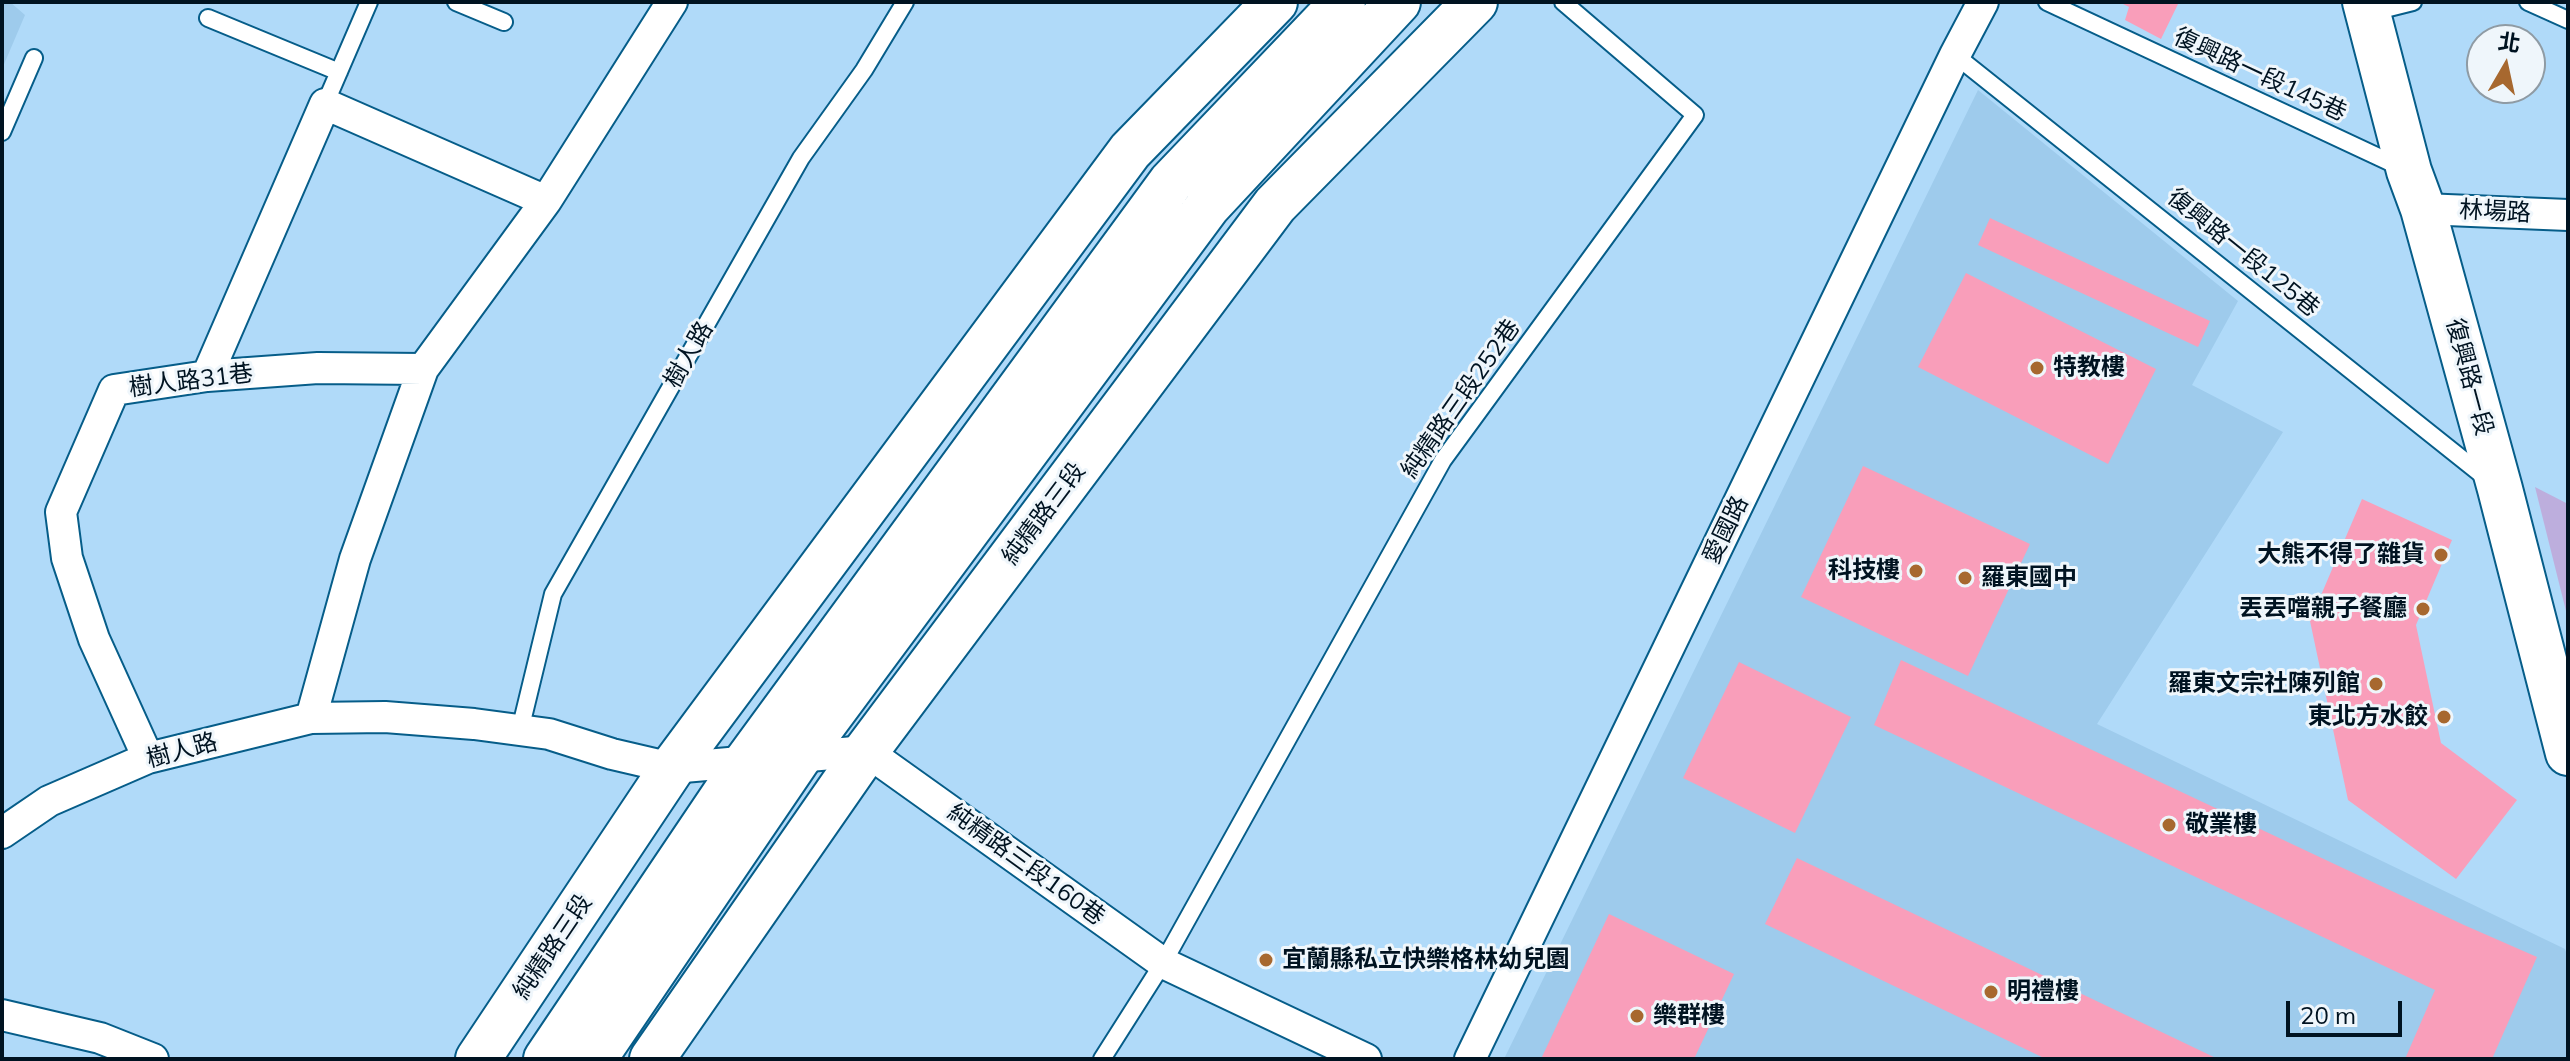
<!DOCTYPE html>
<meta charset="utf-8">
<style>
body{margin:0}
#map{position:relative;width:2570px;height:1061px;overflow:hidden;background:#b0daf9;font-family:Mulish,"Noto Sans TC",sans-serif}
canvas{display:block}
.frame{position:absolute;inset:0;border:4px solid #001321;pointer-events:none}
.north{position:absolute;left:2466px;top:24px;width:80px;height:80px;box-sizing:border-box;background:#eff6fb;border:2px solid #8f9ba4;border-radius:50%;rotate:9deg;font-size:22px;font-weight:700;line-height:32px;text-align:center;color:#001321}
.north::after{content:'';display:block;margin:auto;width:28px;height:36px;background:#a7682f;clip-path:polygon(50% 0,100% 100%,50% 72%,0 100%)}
.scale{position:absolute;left:2286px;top:1001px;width:116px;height:36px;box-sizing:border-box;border:4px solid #001321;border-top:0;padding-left:10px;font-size:24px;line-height:28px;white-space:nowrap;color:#001321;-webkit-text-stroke:6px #eff6fb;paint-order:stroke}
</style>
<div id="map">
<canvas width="2570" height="1061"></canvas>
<div class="frame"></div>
<div class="north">北</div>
<div class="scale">20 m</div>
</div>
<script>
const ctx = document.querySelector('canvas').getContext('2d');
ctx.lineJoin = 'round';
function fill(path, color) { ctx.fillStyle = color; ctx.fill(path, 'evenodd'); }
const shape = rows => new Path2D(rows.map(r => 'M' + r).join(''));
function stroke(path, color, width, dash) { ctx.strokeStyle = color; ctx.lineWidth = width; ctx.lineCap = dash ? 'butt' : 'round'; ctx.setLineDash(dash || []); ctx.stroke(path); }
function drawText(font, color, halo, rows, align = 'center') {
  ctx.font = font + ' Mulish,"Noto Sans TC",sans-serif'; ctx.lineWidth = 6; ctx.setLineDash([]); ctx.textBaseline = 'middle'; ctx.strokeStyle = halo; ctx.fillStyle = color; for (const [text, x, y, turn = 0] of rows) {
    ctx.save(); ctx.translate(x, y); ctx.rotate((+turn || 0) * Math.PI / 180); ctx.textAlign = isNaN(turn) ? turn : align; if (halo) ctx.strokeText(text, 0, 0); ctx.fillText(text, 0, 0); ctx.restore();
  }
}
fill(shape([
 [2,2,10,2,25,15,2,69],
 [1978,90,2238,301,2192,385,2283,432,2097,724,2565,949,2568,958,2568,1059,1504,1059]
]), '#9ecbec');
fill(shape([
 [2535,487,2568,504,2568,619]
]), '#bdaedd');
fill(shape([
 [2119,2,2179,2,2161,39,2125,20,2129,7],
 [1990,218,2210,321,2198,347,1978,245],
 [1966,273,2156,369,2108,464,1918,367],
 [1863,466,2030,544,1968,676,1801,597],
 [2362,499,2452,540,2416,625,2441,743,2517,800,2456,879,2348,800,2310,621],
 [1901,660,2464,925,2537,957,2492,1059,2405,1059,2435,990,1874,725],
 [1739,662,1851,717,1795,833,1683,778],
 [1797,858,2218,1059,2046,1059,1765,924],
 [1609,914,1734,974,1694,1059,1541,1059]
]), '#f99eba');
const lane = shape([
 [456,2,504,22],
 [2047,2,2400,167],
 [2528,2,2568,20],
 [2369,13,2413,2],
 [208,18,339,72],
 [1955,55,2486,478],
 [325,104,369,2],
 [2,132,34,58],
 [520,730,553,594,801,158,864,70,905,2],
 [1102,1059,1163,963,1443,460,1695,115,1563,2]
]);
const street = shape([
 [2423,209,2568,215],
 [207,376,325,104,546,201,672,2],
 [311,718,355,559,423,369,546,201],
 [148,758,94,639,67,558,61,512,114,390,207,376,318,368,423,369],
 [2,833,49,801,148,758,311,718,385,717,474,724,549,734,612,754,672,768,866,751,1163,963,1366,1059],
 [2,1015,100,1038,153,1059],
 [1470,1059,1955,55,1983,2]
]);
const secondary = shape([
 [2365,2,2409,171,2423,209,2500,489,2568,753]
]);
const primary = shape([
 [478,1059,672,768,1130,151,1275,2],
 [546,1059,746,762,1171,182,1343,2],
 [594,1059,798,759,1208,206,1398,2],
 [652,1059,866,751,1275,205,1475,2]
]);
stroke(lane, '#065d89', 20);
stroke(street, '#065d89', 34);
stroke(secondary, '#065d89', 48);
stroke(primary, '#065d89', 48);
stroke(lane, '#fff', 16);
stroke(street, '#fff', 30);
stroke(secondary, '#fff', 44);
stroke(primary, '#fff', 44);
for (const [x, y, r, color] of [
 [2037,368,8,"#a7682f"],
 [2441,555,8,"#a7682f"],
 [1916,571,8,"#a7682f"],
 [1965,578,8,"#a7682f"],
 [2423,609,8,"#a7682f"],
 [2376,684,8,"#a7682f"],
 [2444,717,8,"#a7682f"],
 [2169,825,8,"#a7682f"],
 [1266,960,8,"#a7682f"],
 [1991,992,8,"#a7682f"],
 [1637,1016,8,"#a7682f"]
]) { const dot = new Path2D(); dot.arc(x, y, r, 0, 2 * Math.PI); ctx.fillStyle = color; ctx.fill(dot); stroke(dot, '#eff6fb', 3); }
drawText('24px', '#001321', '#eff6fb', [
 ["復興路一段145巷",2260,75,25],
 ["林場路",2495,212,3],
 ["復興路一段125巷",2243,253,39],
 ["樹人路",689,355,-60],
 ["復興路一段",2469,377,75],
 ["樹人路31巷",191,381,-7],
 ["純精路三段252巷",1461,399,-55],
 ["純精路三段",1044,514,-53],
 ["愛國路",1726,530,-64],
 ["樹人路",182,751,-15],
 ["純精路三段160巷",1026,865,36],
 ["純精路三段",553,947,-56]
]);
drawText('bold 24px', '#001321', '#eff6fb', [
 ["特教樓",2053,368],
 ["大熊不得了雜貨",2425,555,"right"],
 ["科技樓",1900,571,"right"],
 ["羅東國中",1981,578],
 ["丟丟噹親子餐廳",2407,609,"right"],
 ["羅東文宗社陳列館",2360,684,"right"],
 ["東北方水餃",2428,717,"right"],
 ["敬業樓",2185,825],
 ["宜蘭縣私立快樂格林幼兒園",1282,960],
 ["明禮樓",2007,992],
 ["樂群樓",1653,1016]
], 'left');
</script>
